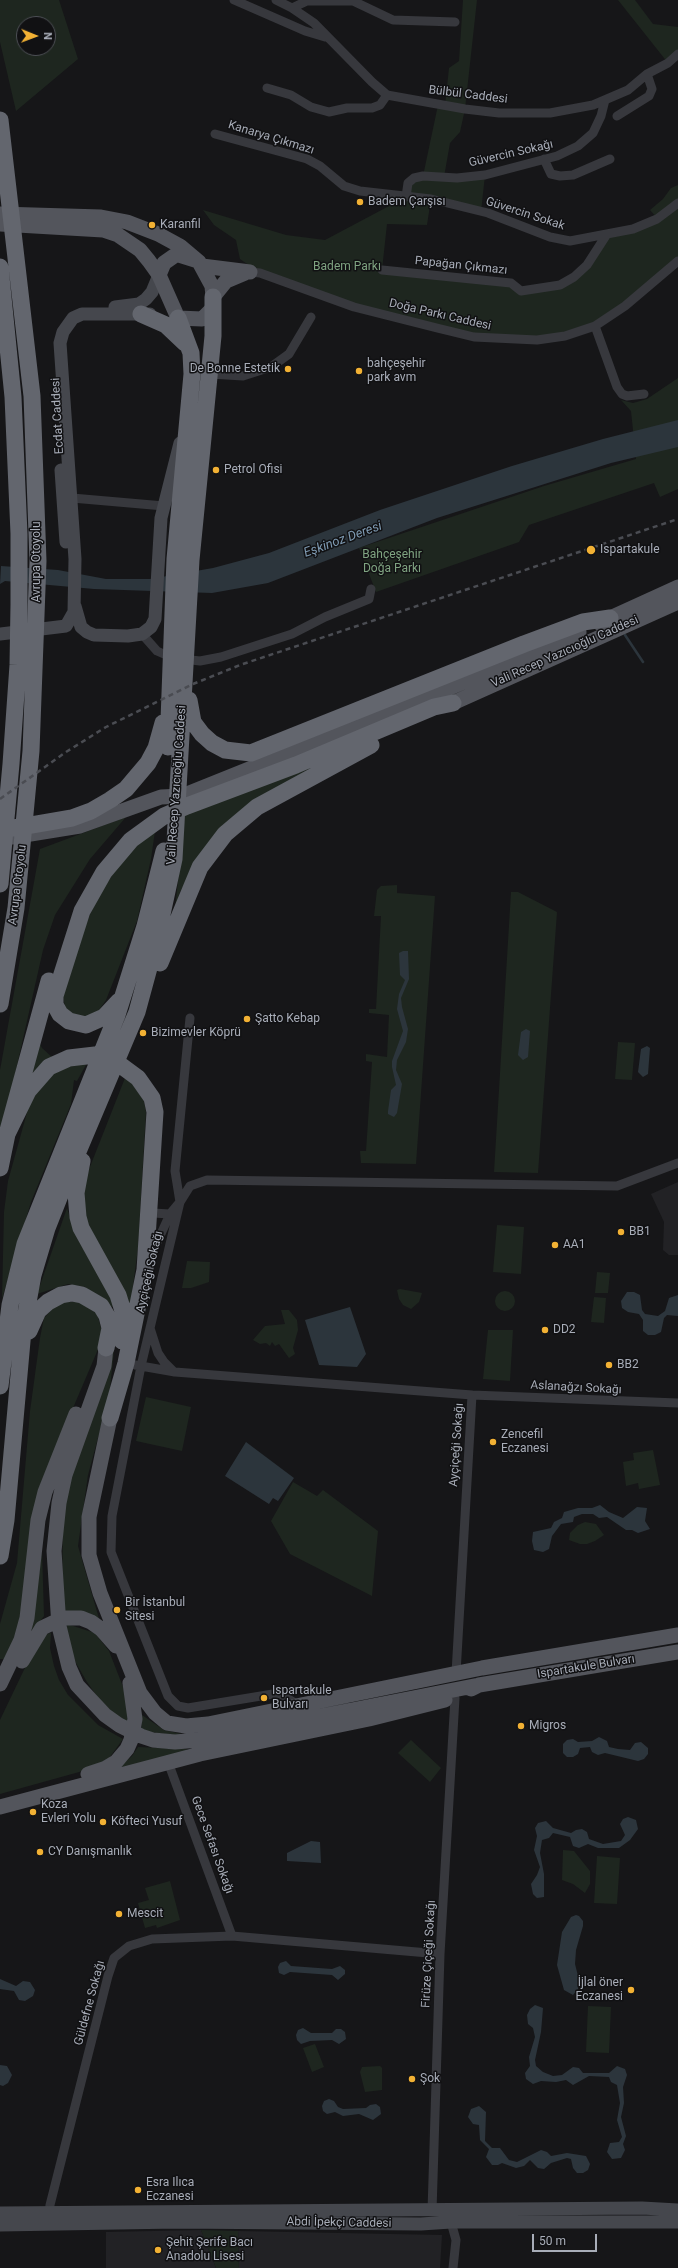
<!DOCTYPE html>
<meta charset="utf-8">
<style>
body{margin:0}
#map{position:relative;width:678px;height:2268px;overflow:hidden;background:#161618;font-family:Roboto,sans-serif}
canvas{display:block}
.north{position:absolute;left:16px;top:16px;width:40px;height:40px;box-sizing:border-box;background:#111113;border:1px solid #4d4f55;border-radius:50%;rotate:91deg;font-size:11px;font-weight:700;line-height:16px;text-align:center;color:#a8adb8}
.north::after{content:'';display:block;margin:auto;width:14px;height:18px;background:#f2b134;clip-path:polygon(50% 0,100% 100%,50% 72%,0 100%)}
.scale{position:absolute;left:532px;top:2234px;width:65px;height:18px;box-sizing:border-box;border:2px solid #a8adb8;border-top:0;padding-left:5px;font-size:12px;line-height:14px;white-space:nowrap;color:#a8adb8;-webkit-text-stroke:3px #111113;paint-order:stroke}
</style>
<div id="map">
<canvas width="678" height="2268"></canvas>
<div class="north">N</div>
<div class="scale">50 m</div>
</div>
<script>
const ctx = document.querySelector('canvas').getContext('2d');
ctx.lineJoin = 'round';
function fill(path, color) { ctx.fillStyle = color; ctx.fill(path, 'evenodd'); }
const shape = rows => new Path2D(rows.map(r => 'M' + r).join(''));
function stroke(path, color, width, dash) { ctx.strokeStyle = color; ctx.lineWidth = width; ctx.lineCap = dash ? 'butt' : 'round'; ctx.setLineDash(dash || []); ctx.stroke(path); }
function drawText(font, color, halo, rows, align = 'center') {
  ctx.font = font + ' Roboto,sans-serif'; ctx.lineWidth = 3; ctx.setLineDash([]); ctx.textBaseline = 'middle'; ctx.strokeStyle = halo; ctx.fillStyle = color; for (const [text, x, y, turn = 0] of rows) {
    ctx.save(); ctx.translate(x, y); ctx.rotate((+turn || 0) * Math.PI / 180); ctx.textAlign = isNaN(turn) ? turn : align; if (halo) ctx.strokeText(text, 0, 0); ctx.fillText(text, 0, 0); ctx.restore();
  }
}
fill(shape([
 [678,1182,678,1255,669,1255,663,1250,664,1222,651,1194],
 [201,2230,216,2268,106,2268,106,2232],
 [238,2231,442,2235,440,2268,239,2268]
]), '#222225');
fill(shape([
 [0,0,59,0,78,59,16,111,0,42],
 [24,24,48,24,48,48,24,48],
 [463,0,477,0,465,109,460,132,450,143,444,177,485,175,481,212,431,199,427,225,387,224,382,270,511,283,521,291,574,277,607,234,657,218,650,210,663,199,671,188,678,185,678,261,595,326,565,336,504,340,354,307,260,273,240,259,236,240,214,225,203,210,286,235,325,240,406,197,408,183,423,176,438,105,445,106,449,68,459,61],
 [618,0,635,0,653,24,678,27,678,55,668,63],
 [678,378,678,489,660,497,654,483,529,525,519,542,376,592,359,548,544,486,636,459,631,411,621,400,633,403,647,399],
 [337,757,204,852,180,892,175,909,185,813],
 [126,817,90,859,55,915,43,950,0,1141,0,1070,40,849],
 [155,831,151,859,137,921,106,1000,97,1013,86,1017,72,1014,65,1007,63,996,76,947,98,896,128,852],
 [397,885,397,893,435,896,416,1164,361,1163,360,1151,366,1151,372,1062,366,1061,366,1054,387,1057,389,1015,369,1013,369,1009,376,1009,381,916,374,916,377,890,381,886],
 [511,892,518,892,557,912,538,1173,494,1172],
 [39,1042,42,1048,52,1057,30,1075],
 [618,1042,635,1043,632,1080,615,1079],
 [87,1063,77,1081,74,1080,71,1104,31,1202,2,1299,4,1212,8,1181,31,1098,48,1076,73,1064],
 [125,1078,132,1083,144,1101,146,1112,138,1248,130,1309,89,1228,83,1209,84,1182],
 [67,1208,77,1238,116,1305,112,1307,85,1287,68,1284,37,1294],
 [497,1225,524,1227,521,1274,493,1272],
 [187,1261,210,1262,209,1282,191,1288,182,1288],
 [597,1272,610,1273,608,1293,595,1293],
 [400,1289,422,1293,419,1302,411,1309,403,1305,399,1299,397,1290],
 '495 1301a10 10 0 1 1 20 0a10 10 0 1 1-20 0Z',
 [594,1297,606,1298,604,1323,591,1322],
 [65,1302,77,1302,87,1306,97,1313,102,1332,99,1347,41,1483,18,1629,5,1659,0,1659,0,1624,17,1563,30,1411,40,1338,44,1318,56,1305],
 [281,1310,289,1310,297,1320,298,1330,293,1348,295,1354,289,1358,279,1344,275,1346,272,1342,270,1346,266,1343,260,1344,253,1340,265,1326,285,1324],
 [488,1330,513,1330,510,1381,483,1379],
 [114,1351,109,1397,88,1475,78,1546,100,1622,62,1612,63,1498,85,1428],
 [146,1397,191,1407,182,1451,136,1441],
 [653,1450,660,1485,639,1489,638,1483,626,1486,623,1462,634,1460,633,1453],
 [293,1482,317,1496,323,1490,378,1531,372,1596,290,1554,271,1521],
 [585,1522,596,1524,604,1535,595,1541,587,1544,580,1544,569,1540,570,1533,578,1525],
 [42,1550,44,1616,31,1633],
 [67,1624,95,1633,109,1651,127,1697,128,1725,101,1702,87,1682,76,1663,67,1639],
 [51,1633,50,1648,54,1666,59,1680,68,1695,98,1725,123,1739,107,1761,90,1769,0,1794,0,1720,33,1651,45,1634],
 [142,1715,164,1730,182,1734,182,1736,141,1731],
 [411,1740,441,1768,430,1782,398,1753],
 [138,1747,187,1749,185,1753,115,1771,132,1756],
 [563,1850,574,1851,590,1871,590,1884,585,1893,573,1884,562,1880],
 [597,1856,620,1858,617,1904,594,1903],
 [170,1881,180,1920,157,1928,156,1925,145,1928,138,1903,149,1900,145,1888],
 [588,2006,611,2007,609,2053,586,2052],
 [315,2044,324,2067,312,2072,303,2048],
 [380,2066,382,2068,382,2090,365,2092,360,2072,362,2067],
 [201,2230,238,2231,239,2268,216,2268]
]), '#1e261f');
fill(shape([
 [678,420,678,447,611,463,437,518,268,583,212,593,94,589,5,581,0,584,1,566,58,570,106,579,150,579,213,568,269,553,380,510,512,466,603,439],
 [403,951,408,951,409,979,401,998,402,1007,408,1029,406,1042,397,1060,396,1070,402,1084,397,1113,394,1117,388,1114,388,1111,391,1090,396,1085,392,1067,392,1061,403,1031,397,1009,399,994,405,980,400,975,399,953],
 [526,1029,530,1031,528,1057,523,1060,518,1055,521,1032],
 [647,1046,650,1048,648,1074,643,1077,638,1072,641,1049],
 [627,1292,634,1292,640,1295,642,1310,645,1314,658,1316,665,1311,669,1298,678,1295,678,1316,667,1315,664,1318,661,1332,655,1335,648,1335,643,1331,643,1320,639,1314,628,1312,622,1308,621,1301],
 [350,1307,366,1354,357,1367,319,1365,305,1320],
 [246,1442,294,1478,278,1501,273,1498,269,1504,225,1476],
 [600,1505,609,1512,623,1518,637,1507,647,1508,645,1521,650,1529,638,1533,632,1530,626,1530,607,1517,599,1518,593,1514,582,1514,574,1517,573,1522,561,1524,552,1536,549,1549,543,1552,534,1550,532,1541,533,1532,551,1528,554,1522,562,1518,564,1512,578,1508,592,1508],
 [599,1737,607,1741,609,1747,618,1749,630,1750,635,1743,641,1742,648,1748,648,1754,644,1759,638,1761,605,1753,598,1755,592,1752,590,1747,580,1748,578,1754,573,1757,567,1757,563,1753,563,1744,567,1740,573,1739,578,1742,592,1741],
 [628,1817,636,1820,638,1829,630,1840,619,1848,598,1848,588,1844,579,1848,573,1846,570,1837,553,1833,549,1838,542,1840,540,1853,544,1874,544,1897,537,1898,533,1894,531,1884,537,1875,540,1867,534,1850,537,1836,535,1828,538,1823,546,1821,553,1828,571,1833,576,1830,582,1829,587,1832,589,1839,603,1844,621,1841,625,1835,620,1824,623,1819],
 [311,1841,320,1842,321,1863,287,1861,287,1853],
 [576,1915,579,1916,583,1921,583,1926,576,1950,575,1964,579,1980,578,1989,573,1995,564,1990,557,1965,562,1932,571,1917],
 [286,1961,291,1966,332,1969,340,1966,345,1970,345,1974,338,1980,332,1975,290,1972,284,1975,279,1973,278,1967,280,1963],
 [0,1979,16,1986,23,1981,30,1982,35,1990,33,1996,25,2001,19,2000,14,1991,0,1989],
 [535,2005,543,2008,541,2032,535,2060,536,2066,543,2072,553,2076,562,2075,573,2067,579,2068,583,2073,609,2073,617,2066,625,2069,627,2075,623,2087,624,2103,621,2117,626,2136,623,2144,625,2150,621,2158,612,2159,607,2152,610,2143,619,2142,622,2137,617,2120,620,2103,617,2085,611,2082,609,2077,589,2076,573,2085,566,2080,556,2082,541,2081,533,2084,526,2079,525,2073,530,2066,529,2057,535,2037,533,2028,528,2024,527,2015,530,2009],
 [303,2028,311,2033,332,2033,336,2029,341,2029,345,2032,346,2039,339,2044,332,2040,310,2041,301,2044,297,2040,296,2035,298,2030],
 [0,2065,7,2066,12,2075,8,2083,3,2086,0,2085],
 [329,2099,334,2101,338,2107,343,2109,366,2108,370,2105,376,2104,380,2107,381,2114,373,2120,359,2114,343,2116,335,2112,327,2114,323,2111,322,2106,324,2101],
 [479,2106,486,2112,485,2141,492,2148,500,2148,509,2160,517,2162,541,2150,547,2152,551,2156,567,2153,586,2156,590,2164,588,2170,583,2173,577,2173,573,2168,571,2159,567,2158,551,2163,544,2169,538,2168,530,2160,524,2166,516,2168,502,2163,498,2165,492,2165,486,2157,489,2149,480,2140,479,2125,473,2124,468,2117,471,2109]
]), '#2c353c');
stroke(shape([
 [625,635,643,662]
]), '#2c353c', 2.5);
stroke(shape([
 [234,0,305,31,325,37],
 [276,0,292,8,314,23,372,82,387,95,465,109,499,113,550,113,593,105,628,90,647,74,668,63,678,54],
 [292,8,307,1,353,1,393,20,455,22],
 [267,88,291,95,311,107,329,112,347,108,372,108,380,105,387,95],
 [617,116,649,96,652,89,647,74],
 [215,134,307,159,320,166,344,186,360,191,431,199,488,213,550,237,570,241,633,229,657,219,678,203],
 [544,159,551,174,560,176,573,175,610,159],
 [406,197,408,183,414,178,423,176,457,178,485,175,557,156,578,146,593,133,601,116,605,100],
 [382,270,511,283,521,291,560,285,574,277,587,265,607,234],
 [250,272,260,273,354,307,437,328,474,337,537,340,565,336,595,326,625,306,678,261],
 [595,326,617,387,622,394,627,396,644,394],
 [210,374,243,376,271,367,289,354,311,317],
 [72,498,164,506],
 [142,634,157,651,173,658,200,661,221,657,292,634,325,617,369,599,371,589],
 [150,1207,153,1213,170,1214],
 [150,1258,170,1214,180,1202,175,1171,190,1018],
 [150,1328,158,1353,164,1362,174,1372],
 [135,1365,175,1372,472,1395,456,1673],
 [472,1395,678,1403],
 [298,1705,279,1693,188,1708,178,1706,168,1696,111,1552,112,1516,141,1366,180,1202,190,1186,207,1180,617,1186,678,1163],
 [168,1762,232,1936],
 [432,2211,440,1954,455,1698],
 [49,2213,50,2205,108,1976,114,1958,129,1946,152,1939,232,1936,440,1954],
 [451,2222,456,2240,453,2268]
]), '#37383d', 9);
stroke(shape([
 [115,307,139,304,146,299,152,292,159,275],
 [61,470,66,542],
 [75,606,81,627,87,632,94,635,128,636,142,634,151,627,155,619,161,518,180,443],
 [0,634,66,626,74,612,75,559,60,343,63,332,73,318,82,314,150,314],
 [0,2213,642,2208,678,2210],
 [0,2225,177,2222,421,2224,451,2222,678,2222]
]), '#45474d', 13);
stroke(shape([
 [0,214,101,217,127,222,158,234,180,246,199,262,212,286,213,297],
 [0,224,103,230,118,235,140,250,149,261,159,275,178,318,202,319,212,309,213,301],
 [202,266,250,272],
 [159,275,164,263,174,256,179,255,195,260],
 [213,297,226,281,245,273],
 [599,623,678,587],
 [453,703,678,602],
 [12,837,80,826,161,797,182,796,426,698,579,632],
 [106,1348,104,1366,65,1475,59,1503,54,1551,59,1626,69,1667,77,1685,105,1715,119,1725,141,1736,153,1740,175,1742,199,1740,479,1685],
 [110,1418,89,1517,89,1555,100,1593,140,1693,155,1713,167,1723,186,1726,208,1724,482,1668,678,1635],
 [22,1661,42,1628,63,1618,81,1618,91,1622,101,1629,116,1646],
 [0,1684,21,1640,27,1618,38,1520,45,1492,76,1414],
 [471,1689,479,1685,678,1652],
 [88,1774,106,1768,116,1762,127,1749,131,1740,135,1719,130,1683],
 [0,1807,200,1754,369,1719,445,1700]
]), '#53555c', 15);
stroke(shape([
 [0,120,32,396,38,561,31,751,16,908,0,1004],
 [0,267,13,397,19,534,19,604,18,665,11,764,0,884],
 [141,314,166,325,185,343],
 [189,700,193,722,202,734,212,743,225,750,251,753,524,644,583,622,610,618],
 [168,747,175,559,192,374,191,353,178,318],
 [14,828,72,818,91,811,110,800,126,789,148,763,156,748,163,723],
 [160,963,200,867,225,834,257,807,371,745],
 [119,1001,104,1017,86,1025,69,1021,60,1014,55,1005,55,996,82,911,104,872,131,840,164,816,187,806,296,765,434,707,453,703],
 [7,1134,28,1091,49,1067,69,1058,95,1055,119,1064,138,1078,152,1098,155,1112,145,1270,126,1363,110,1418],
 [82,1161,76,1193,78,1217,81,1228,118,1295,123,1311,122,1341],
 [0,1168,7,1134,49,981],
 [29,1331,38,1311,48,1302,61,1295,72,1293,82,1295,101,1306,107,1316,110,1328,106,1348],
 [0,1386,10,1305,25,1244,117,1015,145,926,164,851],
 [0,1556,6,1520,23,1330,33,1275,47,1228,66,1180,137,1012,156,942,174,859,191,560,213,336,213,297]
]), '#63666e', 17);
stroke(shape([
 [0,799,66,752,106,727,193,684,240,665,678,519]
]), '#4a4c52', 2.5, [5, 4]);
for (const [x, y, r, color] of [
 [360,202,4,"#f2b134"],
 [152,225,4,"#f2b134"],
 [288,369,4,"#f2b134"],
 [359,371,4,"#f2b134"],
 [216,470,4,"#f2b134"],
 [591,550,5,"#f2b134"],
 [247,1019,4,"#f2b134"],
 [143,1033,4,"#f2b134"],
 [621,1232,4,"#f2b134"],
 [555,1245,4,"#f2b134"],
 [545,1330,4,"#f2b134"],
 [609,1365,4,"#f2b134"],
 [493,1442,4,"#f2b134"],
 [117,1610,4,"#f2b134"],
 [264,1698,4,"#f2b134"],
 [521,1726,4,"#f2b134"],
 [33,1812,4,"#f2b134"],
 [103,1822,4,"#f2b134"],
 [40,1852,4,"#f2b134"],
 [119,1914,4,"#f2b134"],
 [631,1990,4,"#f2b134"],
 [412,2079,4,"#f2b134"],
 [138,2190,4,"#f2b134"],
 [158,2250,4,"#f2b134"]
]) { const dot = new Path2D(); dot.arc(x, y, r, 0, 2 * Math.PI); ctx.fillStyle = color; ctx.fill(dot); stroke(dot, '#111113', 1.5); }
drawText('12px', '#a8adb8', '#111113', [
 ["Bülbül Caddesi",468,95,7],
 ["Kanarya Çıkmazı",271,138,17],
 ["Güvercin Sokağı",511,154,-13],
 ["Güvercin Sokak",525,214,18],
 ["Papağan Çıkmazı",461,266,6],
 ["Doğa Parkı Caddesi",440,315,13],
 ["Ecdat Caddesi",58,416,-93],
 ["Avrupa Otoyolu",37,562,-90],
 ["Vali Recep Yazıcıoğlu Caddesi",565,652,-24],
 ["Vali Recep Yazıcıoğlu Caddesi",177,785,-86],
 ["Avrupa Otoyolu",18,885,-83],
 ["Ayçiçeği Sokağı",150,1272,-77],
 ["Aslanağzı Sokağı",576,1388,3],
 ["Ayçiçeği Sokağı",457,1445,-86],
 ["Ispartakule Bulvarı",586,1667,-9],
 ["Gece Sefası Sokağı",212,1845,70],
 ["Firüze Çiçeği Sokağı",429,1954,-87],
 ["Güldefne Sokağı",90,2003,-75],
 ["Abdi İpekçi Caddesi",339,2223,1]
]);
drawText('12px', '#a8adb8', '#111113', [
 ["Badem Çarşısı",368,202],
 ["Karanfil",160,225],
 ["bahçeşehir",367,364],
 ["park avm",367,378],
 ["De Bonne Estetik",280,369,"right"],
 ["Petrol Ofisi",224,470],
 ["Ispartakule",600,550],
 ["Şatto Kebap",255,1019],
 ["Bizimevler Köprü",151,1033],
 ["BB1",629,1232],
 ["AA1",563,1245],
 ["DD2",553,1330],
 ["BB2",617,1365],
 ["Zencefil",501,1435],
 ["Eczanesi",501,1449],
 ["Bir İstanbul",125,1603],
 ["Sitesi",125,1617],
 ["Ispartakule",272,1691],
 ["Bulvarı",272,1705],
 ["Migros",529,1726],
 ["Koza",41,1805],
 ["Evleri Yolu",41,1819],
 ["Köfteci Yusuf",111,1822],
 ["CY Danışmanlık",48,1852],
 ["Mescit",127,1914],
 ["İjlal öner",623,1983,"right"],
 ["Eczanesi",623,1997,"right"],
 ["Şok",420,2079],
 ["Esra Ilıca",146,2183],
 ["Eczanesi",146,2197],
 ["Şehit Şerife Bacı",166,2243],
 ["Anadolu Lisesi",166,2257]
], 'left');
drawText('12px', '#7fa381', '#111113', [
 ["Badem Parkı",347,267],
 ["Bahçeşehir",392,555],
 ["Doğa Parkı",392,569]
]);
drawText('italic 13px', '#7f9bb3', '#111113', [
 ["Eşkinoz Deresi",343,540,-20]
]);
</script>
